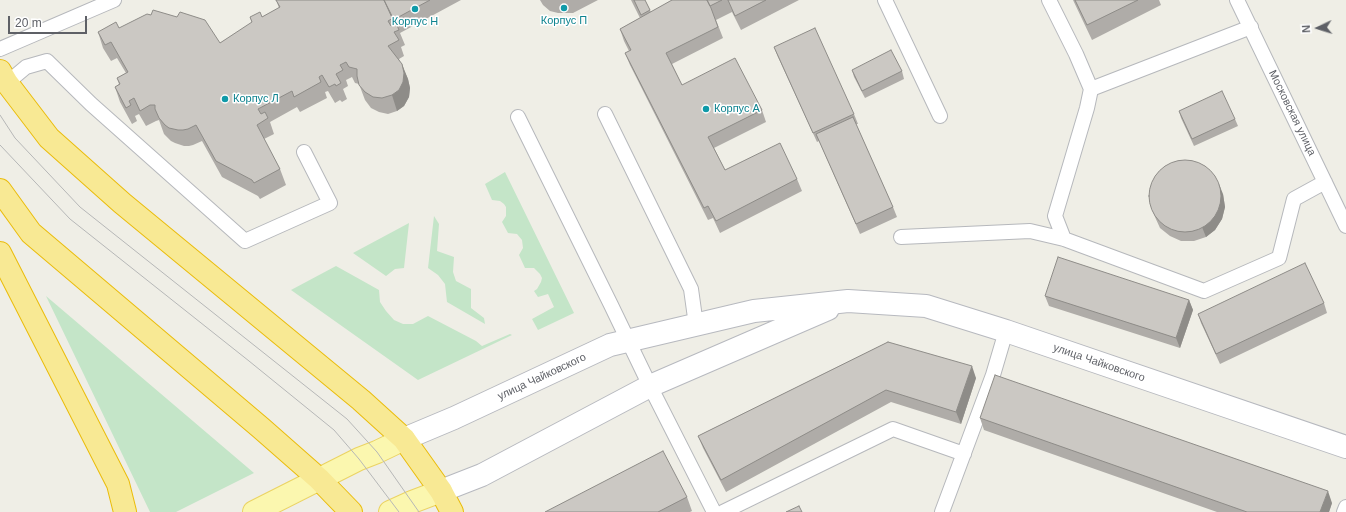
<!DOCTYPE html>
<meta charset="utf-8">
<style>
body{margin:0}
#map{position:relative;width:1346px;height:512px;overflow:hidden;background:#efeee6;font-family:Helvetica,sans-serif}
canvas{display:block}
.north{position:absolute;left:1298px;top:8px;width:40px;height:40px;-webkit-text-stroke:3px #fff;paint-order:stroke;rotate:266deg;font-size:11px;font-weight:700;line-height:16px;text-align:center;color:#5e6066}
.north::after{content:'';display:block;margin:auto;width:14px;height:18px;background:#5e6066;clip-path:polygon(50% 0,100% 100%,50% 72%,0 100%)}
.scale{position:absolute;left:8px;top:16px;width:79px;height:18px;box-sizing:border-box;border:2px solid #5e6066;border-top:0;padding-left:5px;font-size:12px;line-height:14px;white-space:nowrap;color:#5e6066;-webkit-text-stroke:3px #fff;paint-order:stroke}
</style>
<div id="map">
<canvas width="1346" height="512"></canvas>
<div class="north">N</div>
<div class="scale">20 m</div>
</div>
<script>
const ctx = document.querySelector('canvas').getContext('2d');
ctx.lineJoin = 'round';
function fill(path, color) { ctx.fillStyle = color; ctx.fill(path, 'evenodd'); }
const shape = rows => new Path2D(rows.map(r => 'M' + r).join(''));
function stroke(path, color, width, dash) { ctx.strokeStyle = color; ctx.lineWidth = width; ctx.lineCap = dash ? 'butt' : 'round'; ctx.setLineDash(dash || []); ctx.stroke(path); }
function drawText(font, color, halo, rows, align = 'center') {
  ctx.font = font + ' Helvetica,sans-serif'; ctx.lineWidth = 3; ctx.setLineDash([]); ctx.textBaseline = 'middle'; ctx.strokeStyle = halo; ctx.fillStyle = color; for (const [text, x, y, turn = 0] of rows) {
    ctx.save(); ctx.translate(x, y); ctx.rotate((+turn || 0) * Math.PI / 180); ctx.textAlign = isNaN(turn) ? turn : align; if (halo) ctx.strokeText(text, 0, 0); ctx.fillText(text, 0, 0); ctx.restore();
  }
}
fill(shape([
 [505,172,574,313,538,330,532,319,554,307,548,294,538,297,534,291,537,289,541,282,542,278,540,274,534,268,525,268,519,255,523,248,522,240,517,234,508,233,502,222,506,216,506,207,504,204,500,201,492,200,485,184],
 [434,216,439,224,437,251,454,257,453,272,456,281,471,289,471,308,484,318,485,324,447,302,445,284,438,275,428,268],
 [409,223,404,268,395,269,386,276,353,253],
 [336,266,379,290,380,302,386,311,394,320,403,324,413,324,428,316,476,341,482,346,510,334,512,335,418,380,291,290],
 [46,296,254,473,176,512,150,512]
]), '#c4e5c8');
const lane = shape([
 [885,0,940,116],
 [1049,0,1076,54,1091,89],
 [1237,0,1346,226],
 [0,49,114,0],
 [7,83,26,67,47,61,91,104,245,241,330,203,304,152],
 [605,114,691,289,696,325],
 [518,117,611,305,650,386,714,512],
 [901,237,1030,231,1064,239,1204,291,1279,258,1294,199,1325,182],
 [1064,239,1055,216,1087,108,1091,89,1251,27],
 [723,512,893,429,964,454],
 [942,512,993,375,1006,331],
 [1344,512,1346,507]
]);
const secondary = shape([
 [404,439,454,418,610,345,754,311,848,301,926,306,1006,331,1346,447],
 [441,491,482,475,650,386,828,309]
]);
const primary = shape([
 [254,512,359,459,377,452,404,439],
 [390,512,412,502,441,491]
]);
const highway = shape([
 [0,71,7,83,49,138,122,203,361,400,404,439,441,491,452,512],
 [0,190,31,233,261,428,319,479,351,512],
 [0,253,118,484,125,512]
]);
stroke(lane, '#b6b8bc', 16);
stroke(secondary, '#b7b9bf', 24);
stroke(primary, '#ebd363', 24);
stroke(highway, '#eabc0b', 24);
stroke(lane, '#fff', 14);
stroke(secondary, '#fff', 22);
stroke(primary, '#fbf7af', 22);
stroke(highway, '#f8e994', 22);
stroke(shape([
 [0,115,15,138,80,207,347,419,377,452,419,512],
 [0,145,70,219,249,361,334,430,359,459,399,512]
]), '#b6b7b7', 1);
fill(shape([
 [276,0,461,0,400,33,405,45,401,47,404,56,399,59,408,79,410,88,409,97,404,106,397,111,388,114,379,112,371,108,365,100,359,84,355,83,352,77,346,80,348,86,343,89,347,99,342,102,340,100,335,103,328,91,325,92,327,98,300,112,297,107,270,122,274,134,264,139,280,169,286,185,260,199,258,196,222,177,202,141,193,145,189,146,184,146,175,143,171,141,164,134,159,120,156,121,146,126,139,114,135,116,137,121,132,124,120,102,115,87,119,84,117,78,126,73,117,58,111,61,103,48,98,32,119,28,220,43,252,23,250,17,262,17,279,8],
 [540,0,598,0,573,13,558,13,550,11,543,5],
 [631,0,645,0,651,12,672,0,799,0,741,30,732,12,716,20,723,38,672,64,682,85,762,110,766,122,714,148,725,170,797,179,802,191,720,233,713,218,708,220,630,65,625,53,629,51,624,41,620,29,640,18],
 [1073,0,1159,0,1161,5,1092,40],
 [774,47,854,114,858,124,856,124,893,207,897,217,860,234,819,141,817,142,778,57],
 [852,70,902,71,904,79,865,98,854,77],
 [1179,111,1235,119,1238,126,1194,146,1181,118],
 [1223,194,1225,207,1222,219,1215,230,1206,237,1194,241,1181,241,1170,236,1160,228,1155,217,1151,207],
 [1045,296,1189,300,1193,310,1180,348,1049,306],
 [1324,303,1327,313,1220,364,1201,323,1198,314],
 [888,342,976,378,961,424,891,402,726,492,703,448,698,436],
 [980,418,1332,503,1329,512,1217,512,984,430],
 [687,497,692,511,690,512,545,512]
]), '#afaca8');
fill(shape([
 [402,64,408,79,410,88,409,97,404,106,397,111,392,95],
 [1219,184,1223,194,1225,207,1222,219,1215,230,1206,237,1202,227],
 [1189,300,1193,310,1180,348,1176,338],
 [972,366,976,378,961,424,956,412],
 [1328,491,1332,503,1329,512,1320,512]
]), '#8e8c88');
const building = shape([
 [276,0,384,0,393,18,388,21,391,26,396,23,399,30,394,32,399,40,388,46,402,64,404,73,403,82,399,90,392,95,382,98,373,97,365,92,359,85,357,76,357,69,349,67,346,62,340,65,343,70,336,74,341,83,336,86,335,84,329,87,322,75,319,77,321,82,294,97,292,91,258,109,261,114,265,112,268,118,257,125,280,169,254,183,252,180,216,161,196,125,188,129,183,130,178,130,169,128,165,125,159,118,155,109,155,105,150,105,140,111,134,98,129,101,131,105,126,108,115,87,120,84,117,78,128,72,111,42,105,45,98,32,116,22,119,28,147,14,151,15,153,10,177,17,180,12,205,20,220,43,252,22,250,17,260,12,262,17,280,7,276,0],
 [384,0,430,0,393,20,384,0],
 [634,0,645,0,650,10,641,15,634,0],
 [672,0,707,0,711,8,718,27,666,53,682,85,735,58,762,110,708,137,725,170,780,143,797,179,716,221,708,206,704,208,625,53,631,50,620,29,672,0],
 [707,0,722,0,710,6,707,0],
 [728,0,766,0,735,16,728,0],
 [1075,0,1138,0,1087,25,1075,0],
 [815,28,854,114,813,133,774,47,815,28],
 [891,50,902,71,862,91,852,70,891,50],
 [1222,91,1235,119,1192,139,1179,111,1222,91],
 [853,117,893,207,856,224,816,134,853,117],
 '1149 196a36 36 0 1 1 72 0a36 36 0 1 1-72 0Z',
 [1058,257,1189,300,1176,338,1045,296,1058,257],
 [1305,263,1324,303,1216,354,1198,314,1305,263],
 [888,342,972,366,956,412,886,390,721,480,698,436,888,342],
 [995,375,1328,491,1320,512,1247,512,980,418,995,375],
 [663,451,687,497,658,512,545,512,663,451],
 [799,506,802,512,786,512,799,506]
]);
fill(building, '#cbc8c3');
stroke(building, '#8e8c88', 1);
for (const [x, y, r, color] of [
 [564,8,4,"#0f9aa8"],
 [415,9,4,"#0f9aa8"],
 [225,99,4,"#0f9aa8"],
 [706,109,4,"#0f9aa8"]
]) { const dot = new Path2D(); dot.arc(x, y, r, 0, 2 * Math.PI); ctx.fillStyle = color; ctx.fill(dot); stroke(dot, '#fff', 1.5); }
drawText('11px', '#0d838f', '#fff', [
 ["Корпус П",564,21],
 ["Корпус Н",415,22],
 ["Корпус Л",233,99,"left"],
 ["Корпус А",714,109,"left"]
]);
drawText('11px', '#5e6066', '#fff', [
 ["Московская улица",1292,113,64],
 ["улица Чайковского",1099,363,19],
 ["улица Чайковского",542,377,-25]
]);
</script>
